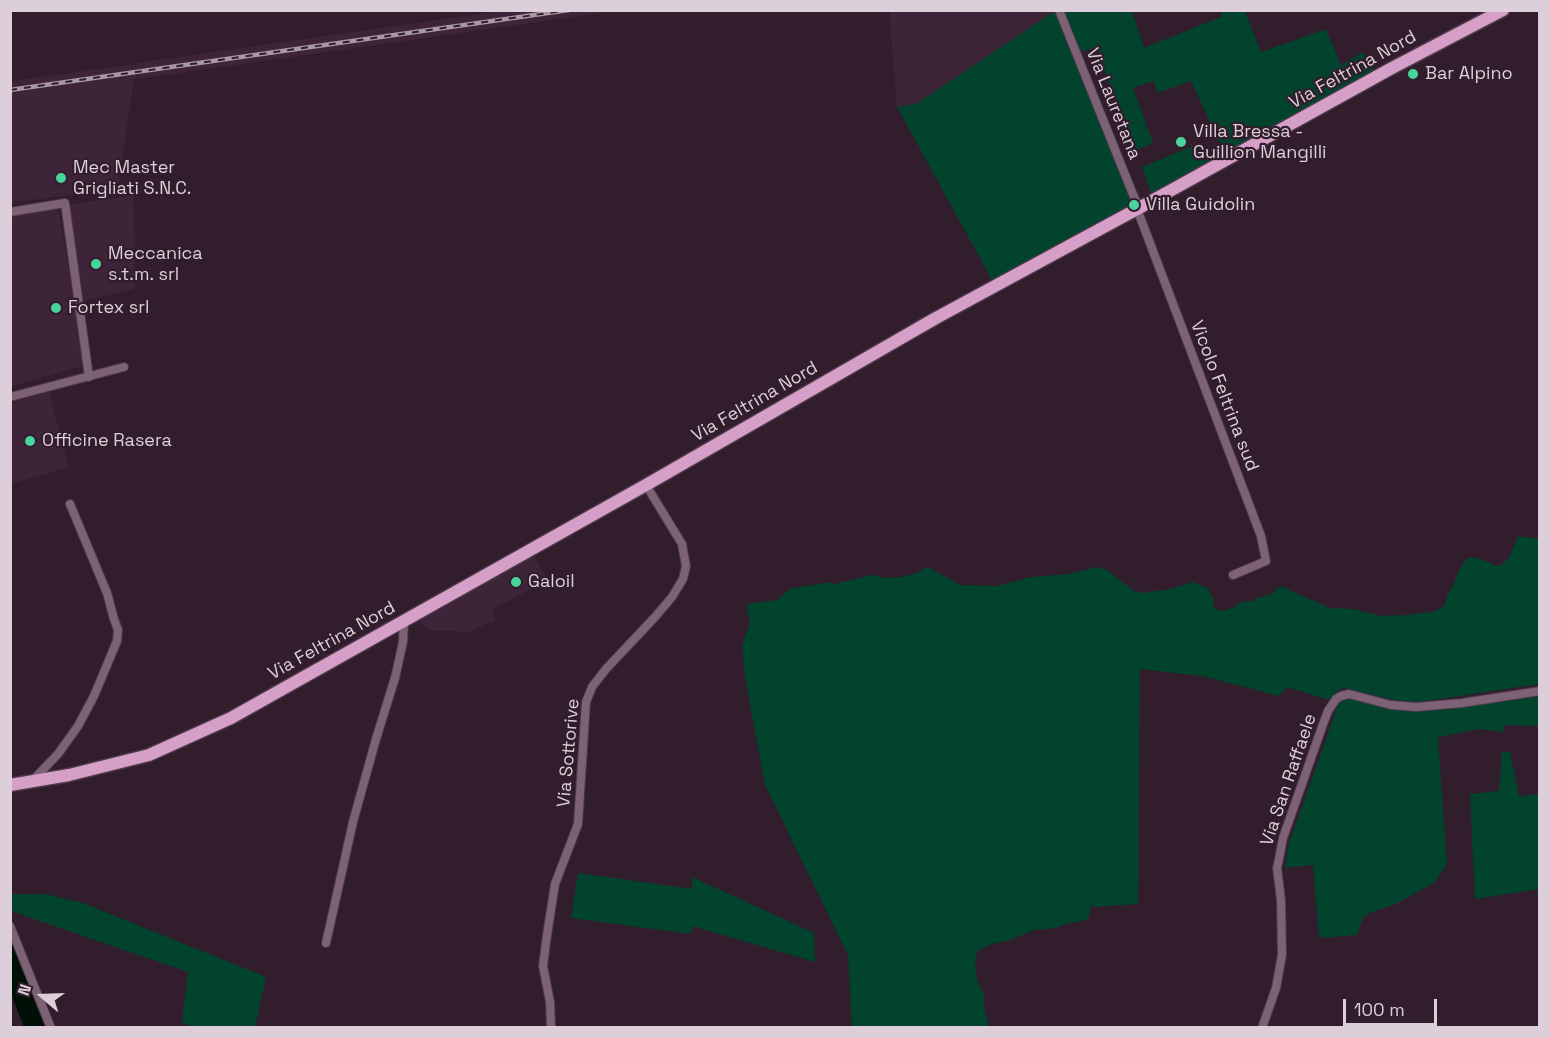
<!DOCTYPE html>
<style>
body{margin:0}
#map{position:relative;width:1550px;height:1038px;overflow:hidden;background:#321d2d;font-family:"Space Grotesk",sans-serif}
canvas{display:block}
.frame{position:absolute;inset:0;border:12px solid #ddcfd9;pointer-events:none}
.north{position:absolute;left:12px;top:966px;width:60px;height:60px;-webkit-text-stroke:4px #321d2d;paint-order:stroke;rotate:289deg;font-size:16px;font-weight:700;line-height:24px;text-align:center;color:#ddcfd9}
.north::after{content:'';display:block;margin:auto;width:21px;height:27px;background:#ddcfd9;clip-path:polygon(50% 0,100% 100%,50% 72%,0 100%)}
.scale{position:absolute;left:1343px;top:999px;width:94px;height:27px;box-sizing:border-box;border:3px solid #ddcfd9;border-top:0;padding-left:8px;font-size:18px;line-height:21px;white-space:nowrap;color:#ddcfd9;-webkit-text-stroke:4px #321d2d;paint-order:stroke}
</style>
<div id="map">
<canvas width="1550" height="1038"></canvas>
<div class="frame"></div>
<div class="north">N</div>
<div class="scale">100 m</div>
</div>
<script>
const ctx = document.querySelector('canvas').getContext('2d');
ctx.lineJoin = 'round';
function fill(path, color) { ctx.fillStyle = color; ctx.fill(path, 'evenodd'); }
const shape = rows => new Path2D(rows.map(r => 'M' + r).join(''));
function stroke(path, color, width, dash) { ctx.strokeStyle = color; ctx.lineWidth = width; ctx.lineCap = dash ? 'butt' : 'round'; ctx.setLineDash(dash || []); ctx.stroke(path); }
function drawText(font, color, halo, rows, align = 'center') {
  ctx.font = font + ' "Space Grotesk",sans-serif'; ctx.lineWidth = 4.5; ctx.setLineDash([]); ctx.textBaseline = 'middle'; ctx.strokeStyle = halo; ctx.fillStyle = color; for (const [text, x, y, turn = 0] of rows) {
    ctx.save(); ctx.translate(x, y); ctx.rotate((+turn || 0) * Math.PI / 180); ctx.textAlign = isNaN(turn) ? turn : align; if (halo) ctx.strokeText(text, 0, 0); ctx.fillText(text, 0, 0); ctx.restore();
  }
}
fill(shape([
 [506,10,614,11,137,79,136,63],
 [889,11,1055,11,916,104,897,107],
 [135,64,136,79,134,79,118,188,11,203,11,81],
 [134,195,135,289,84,301,68,205],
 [56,206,60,218,85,365,11,387,10,213],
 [49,392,69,467,11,484,11,403],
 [532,552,548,580,493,609,495,620,468,632,428,630,416,616]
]), '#3e2438');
fill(shape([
 [1068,10,1132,11,1144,48,1223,16,1221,11,1245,11,1261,52,1326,29,1341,65,1363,52,1374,70,1225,154,1191,81,1158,93,1153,81,1133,88,1153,143,1132,152,1112,102,1115,100,1096,48,1079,52,1062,12],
 [1055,11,1057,11,1063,24,1101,126,1134,204,992,280,897,107,916,104],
 [1200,143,1211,164,1153,197,1142,167],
 [1518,536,1539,539,1539,684,1446,698,1416,702,1398,701,1345,688,1337,691,1329,700,1287,687,1279,696,1202,676,1140,669,1138,904,1091,907,1089,917,1086,920,1066,924,1056,928,1034,930,1010,940,995,943,981,949,977,952,975,967,978,982,984,995,984,1007,989,1027,852,1027,848,955,765,785,745,677,742,646,750,622,746,604,778,600,789,589,830,582,834,584,843,582,872,575,887,578,902,577,917,573,925,568,930,568,960,585,997,586,1031,577,1069,574,1098,567,1107,570,1134,591,1144,593,1170,589,1193,582,1207,588,1213,597,1214,607,1217,610,1222,611,1235,607,1239,602,1254,601,1257,598,1272,594,1279,587,1284,587,1293,592,1324,605,1328,608,1353,609,1382,616,1407,615,1432,612,1441,608,1445,605,1447,595,1453,586,1457,575,1464,562,1468,558,1478,558,1497,566,1501,565,1509,558],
 [1539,693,1539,726,1504,725,1503,732,1480,729,1438,737,1447,864,1435,882,1398,903,1367,914,1363,918,1357,935,1319,938,1313,865,1285,868,1289,843,1339,702,1346,698,1396,710,1416,711,1447,708],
 [1502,752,1510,752,1519,796,1539,794,1539,889,1475,899,1470,794,1499,791],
 [578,873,692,889,692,877,814,933,815,962,692,926,691,934,571,918],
 [11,894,45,894,83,903,266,977,255,1027,194,1027,182,1023,188,972,11,911]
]), '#02432d');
fill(shape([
 [11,941,45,1027,24,1027,11,994]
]), '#001006');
const minor = shape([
 [1059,10,1132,192,1139,208],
 [1137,209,1261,536,1266,561,1233,575],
 [10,212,65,203,89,377],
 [10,397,124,367],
 [33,780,58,754,78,726,94,696,117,641,118,630,114,619,107,593,70,504],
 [10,926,51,1028],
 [326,943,353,822,376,739,395,678,403,642,404,621],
 [551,1028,550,1002,543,966,547,935,555,884,578,824,586,702,592,687,606,669,655,617,672,597,683,579,686,566,682,544,646,485],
 [1262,1028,1276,988,1282,955,1281,900,1277,868,1279,859,1283,838,1322,727,1328,711,1336,699,1341,696,1349,694,1391,705,1416,707,1462,703,1540,691]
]);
const primary = shape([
 [10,785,69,775,149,755,231,718,646,485,936,318,1139,208,1392,68,1503,10]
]);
stroke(minor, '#4d3949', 10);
stroke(primary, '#4d3949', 15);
stroke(minor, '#7d6276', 8);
stroke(primary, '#d69fc8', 12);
const rail = shape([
 [10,90,569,10]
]);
stroke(rail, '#a898a4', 4.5);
stroke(rail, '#321d2d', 2, [7]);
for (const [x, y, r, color] of [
 [1413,74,6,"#49d49c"],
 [1181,142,6,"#49d49c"],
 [61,178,6,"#49d49c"],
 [1134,205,6,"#49d49c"],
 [96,264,6,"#49d49c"],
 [56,308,6,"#49d49c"],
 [30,441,6,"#49d49c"],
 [516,582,6,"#49d49c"]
]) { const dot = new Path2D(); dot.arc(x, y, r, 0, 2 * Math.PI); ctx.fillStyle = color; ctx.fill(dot); stroke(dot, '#321d2d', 2); }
drawText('18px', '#ddcfd9', '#321d2d', [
 ["Via Feltrina Nord",1353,70,-29],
 ["Via Lauretana",1113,104,68],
 ["Vicolo Feltrina sud",1224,396,69],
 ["Via Feltrina Nord",755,402,-30],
 ["Via Feltrina Nord",332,641,-29],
 ["Via Sottorive",569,753,-85],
 ["Via San Raffaele",1289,780,-71]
]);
drawText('18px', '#ddcfd9', '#321d2d', [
 ["Bar Alpino",1425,74],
 ["Villa Bressa -",1193,132],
 ["Guillion Mangilli",1193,153],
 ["Mec Master",73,168],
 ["Grigliati S.N.C.",73,189],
 ["Villa Guidolin",1146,205],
 ["Meccanica",108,254],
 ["s.t.m. srl",108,275],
 ["Fortex srl",68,308],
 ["Officine Rasera",42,441],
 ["Galoil",528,582]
], 'left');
</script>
